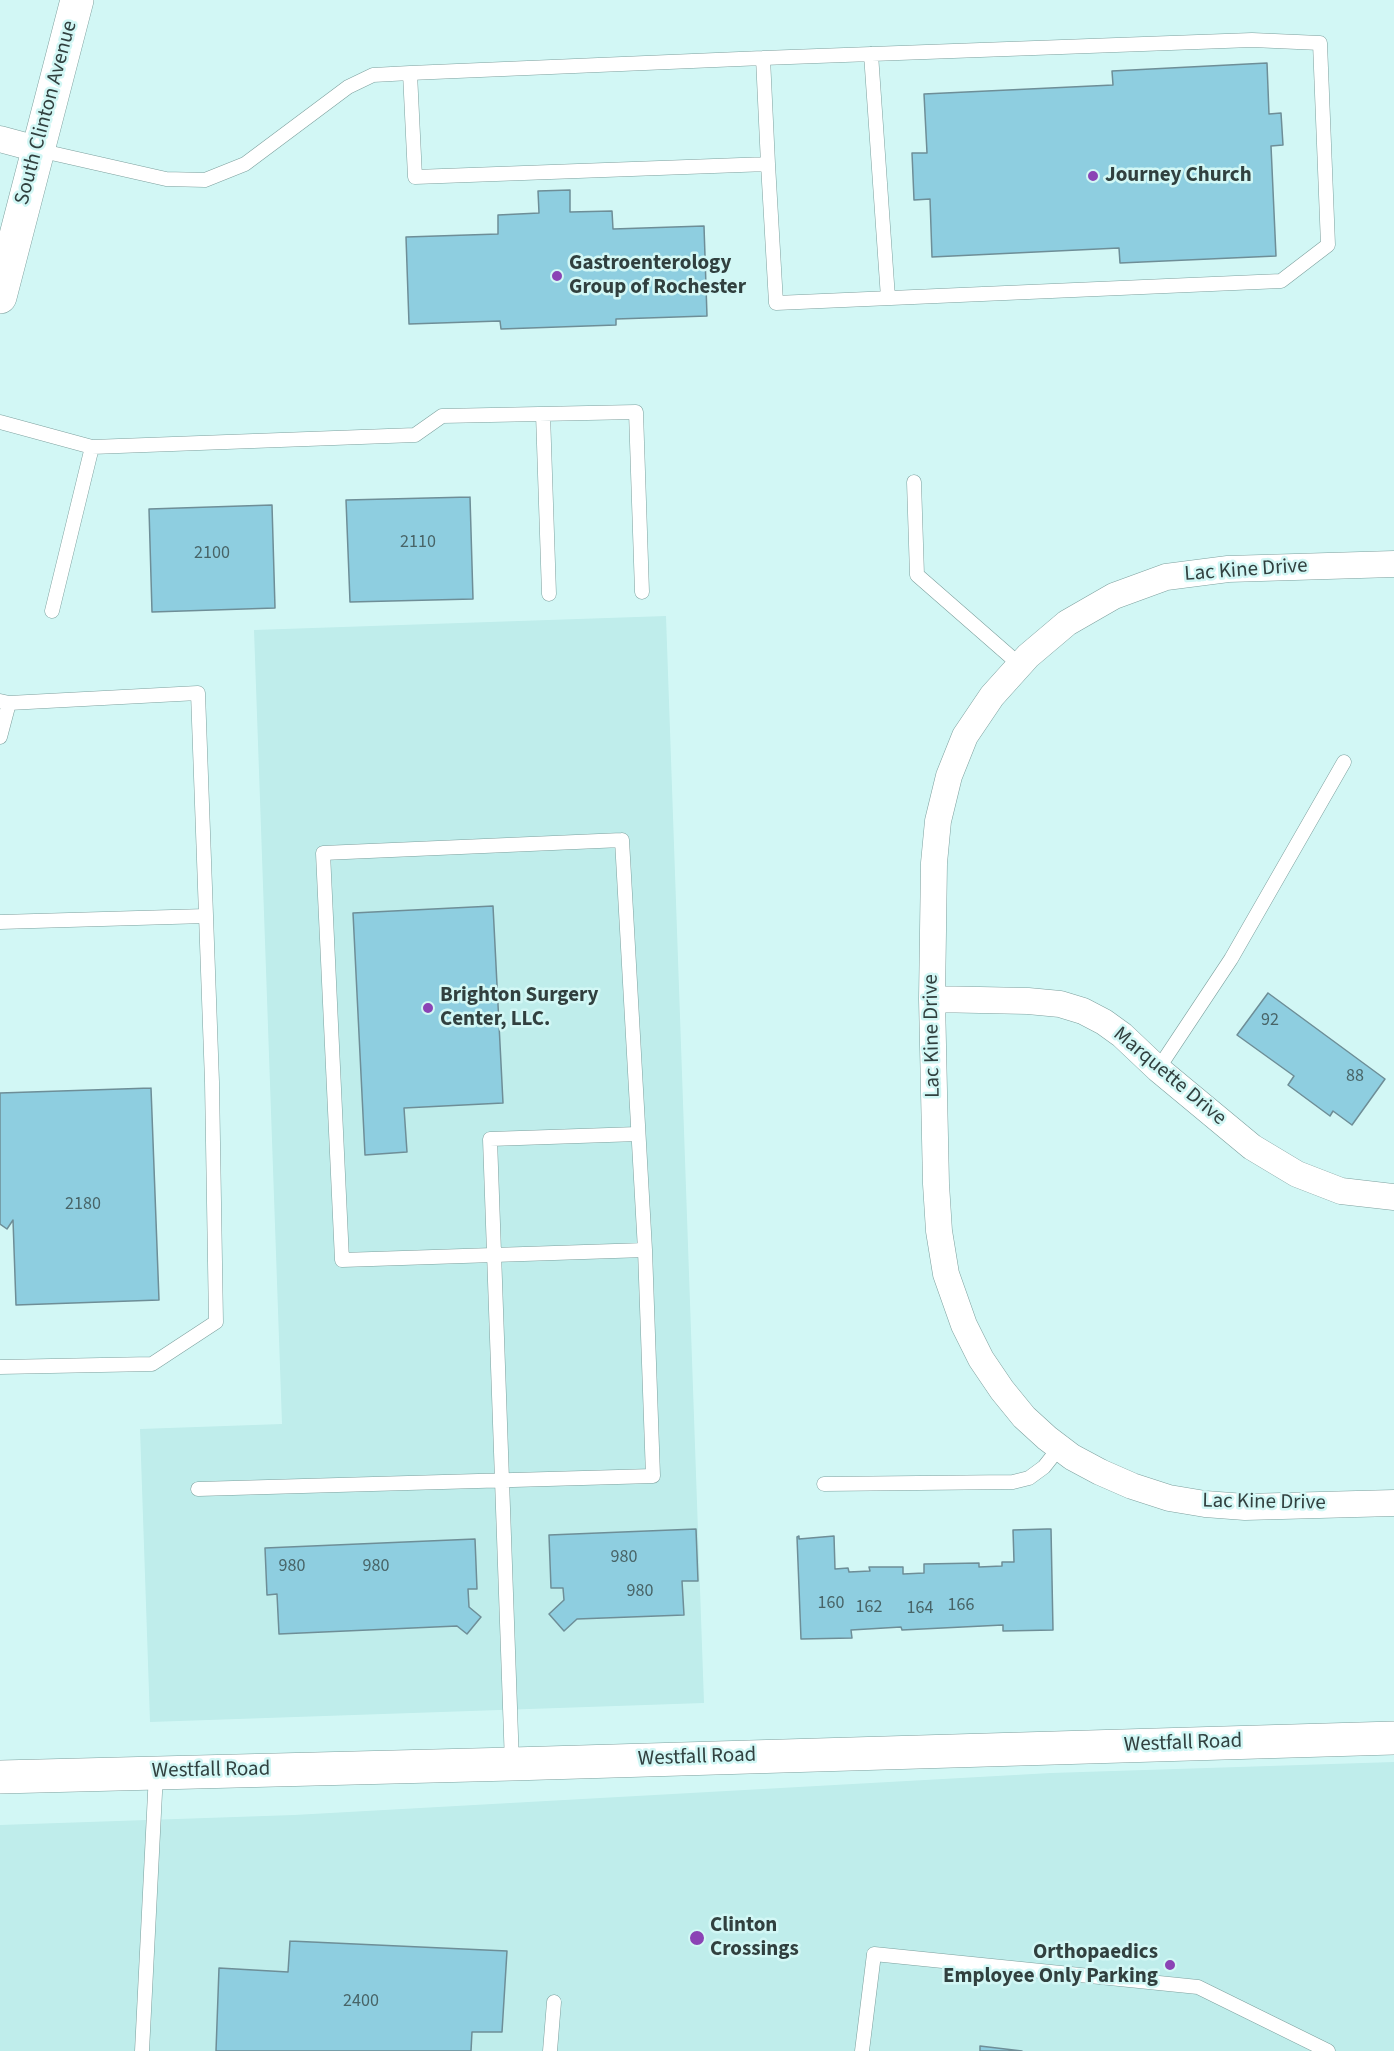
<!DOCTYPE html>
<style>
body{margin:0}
canvas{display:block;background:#d2f7f5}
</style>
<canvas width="1394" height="2051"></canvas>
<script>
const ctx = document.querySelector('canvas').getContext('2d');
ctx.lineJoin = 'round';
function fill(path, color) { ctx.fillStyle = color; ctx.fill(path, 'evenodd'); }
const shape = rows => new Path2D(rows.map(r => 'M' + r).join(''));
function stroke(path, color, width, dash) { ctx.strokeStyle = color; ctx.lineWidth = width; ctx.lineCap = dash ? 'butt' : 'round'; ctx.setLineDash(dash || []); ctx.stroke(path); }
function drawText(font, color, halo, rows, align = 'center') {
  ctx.font = font + ' "Source Sans 3",sans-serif'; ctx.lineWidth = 5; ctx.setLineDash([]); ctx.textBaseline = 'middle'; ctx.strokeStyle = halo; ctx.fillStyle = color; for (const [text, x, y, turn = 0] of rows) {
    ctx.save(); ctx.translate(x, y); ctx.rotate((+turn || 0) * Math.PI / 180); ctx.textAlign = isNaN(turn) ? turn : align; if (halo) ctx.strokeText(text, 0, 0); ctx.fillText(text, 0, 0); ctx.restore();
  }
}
fill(shape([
 [666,616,704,1703,150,1722,140,1429,282,1424,254,630],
 [1394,1762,1394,2051,0,2051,0,1825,294,1815,1051,1773]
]), '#bfedeb');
const building = shape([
 [1267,63,1269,114,1281,113,1283,145,1271,146,1276,256,1120,263,1119,248,932,257,930,199,914,200,912,153,927,153,924,94,1113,85,1112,71,1267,63],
 [570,190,570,212,612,211,613,229,704,226,707,316,616,319,616,325,501,329,500,321,409,324,406,237,498,234,498,215,539,213,538,191,570,190],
 [470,497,473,599,350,602,346,500,470,497],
 [272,505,275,608,152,612,149,509,272,505],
 [493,906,503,1103,404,1108,407,1152,365,1155,353,913,493,906],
 [1268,993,1385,1079,1352,1125,1333,1111,1330,1116,1288,1085,1294,1076,1237,1035,1268,993],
 [151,1088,159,1300,16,1305,13,1220,7,1229,0,1224,0,1093,151,1088],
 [696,1529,698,1581,682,1581,684,1615,577,1619,564,1631,549,1614,564,1600,563,1588,551,1588,549,1535,696,1529],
 [1047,1529,1051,1529,1053,1630,1003,1631,1003,1625,902,1630,901,1627,851,1630,852,1638,801,1639,797,1537,799,1536,799,1539,834,1536,835,1569,848,1568,849,1572,870,1571,869,1567,903,1567,903,1574,924,1573,924,1564,979,1563,979,1567,1002,1566,1002,1562,1014,1562,1013,1530,1047,1529],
 [475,1539,477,1589,468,1589,469,1607,481,1617,467,1634,457,1626,279,1634,277,1594,267,1595,265,1548,475,1539],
 [290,1941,507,1951,502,2032,472,2032,471,2051,216,2051,219,1968,288,1972,290,1941],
 [980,2046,1022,2051,980,2051,980,2046]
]);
fill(building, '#8ecee0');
stroke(building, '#6e8e97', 1.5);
const lane = shape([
 [871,54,888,298],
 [763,58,768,164],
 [38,150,166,179,205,180,245,164,348,87,373,75,410,73,763,58,1252,40,1320,43,1328,245,1281,281,776,303,768,164,415,177,410,73],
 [543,414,549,594],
 [0,422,92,447,415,435,442,416,636,412,642,592],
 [914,482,917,575,1020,665],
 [52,611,92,447],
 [0,701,9,703,198,693,212,1082,216,1322,152,1364,0,1367],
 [0,737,9,703],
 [622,840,645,1250,342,1260,323,853,622,840],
 [0,922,206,916],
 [1158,1069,1231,959,1344,762],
 [824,1484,1013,1482,1029,1478,1044,1467,1059,1448],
 [198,1489,653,1476,645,1250],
 [512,1764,490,1139,638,1134],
 [142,2051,156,1773],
 [550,2051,554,2002],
 [862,2051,874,1954,1198,1987,1328,2051]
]);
const street = shape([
 [0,139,37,149],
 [1394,564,1228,569,1166,577,1114,596,1067,623,1028,656,992,696,965,736,949,776,938,821,934,863,932,999,936,1184,939,1231,946,1274,964,1325,981,1359,1002,1390,1024,1417,1047,1438,1072,1457,1100,1472,1132,1486,1169,1498,1205,1504,1245,1507,1394,1503],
 [932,999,1028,1001,1060,1004,1083,1011,1104,1022,1122,1035,1158,1069,1252,1147,1297,1174,1341,1191,1394,1197]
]);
const secondary = shape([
 [0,297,77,0],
 [0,1777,512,1764,1394,1738]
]);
stroke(lane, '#7da09e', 15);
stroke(street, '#7da09e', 27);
stroke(secondary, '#7da09e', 34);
stroke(lane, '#fff', 14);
stroke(street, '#fff', 26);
stroke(secondary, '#fff', 33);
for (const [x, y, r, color] of [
 [1093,176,6,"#8b43b5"],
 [557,276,6,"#8b43b5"],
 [428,1008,6,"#8b43b5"],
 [697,1938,8,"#8b43b5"],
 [1170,1965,6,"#8b43b5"]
]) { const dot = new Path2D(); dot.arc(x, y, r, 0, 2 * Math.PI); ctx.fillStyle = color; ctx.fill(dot); stroke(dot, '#d2f7f5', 2); }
drawText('18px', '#486467', null, [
 ["2110",418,543],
 ["2100",212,554],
 ["92",1270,1021],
 ["88",1355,1077],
 ["2180",83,1205],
 ["980",624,1558],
 ["980",292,1567],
 ["980",376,1567],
 ["980",640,1592],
 ["160",831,1604],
 ["166",961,1606],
 ["162",869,1608],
 ["164",920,1609],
 ["2400",361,2002]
]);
drawText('21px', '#31403f', '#d2f7f5', [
 ["South Clinton Avenue",47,113,-75],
 ["Lac Kine Drive",1246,571,-4],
 ["Lac Kine Drive",933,1036,-91],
 ["Marquette Drive",1169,1077,40],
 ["Lac Kine Drive",1264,1503,1],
 ["Westfall Road",1183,1744,-2],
 ["Westfall Road",697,1758,-2],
 ["Westfall Road",211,1771,-1]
]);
drawText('bold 21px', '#31403f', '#d2f7f5', [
 ["Journey Church",1105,176],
 ["Gastroenterology",569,264],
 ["Group of Rochester",569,288],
 ["Brighton Surgery",440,996],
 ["Center, LLC.",440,1020],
 ["Clinton",710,1926],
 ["Crossings",710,1950],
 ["Orthopaedics",1158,1953,"right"],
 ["Employee Only Parking",1158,1977,"right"]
], 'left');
</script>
